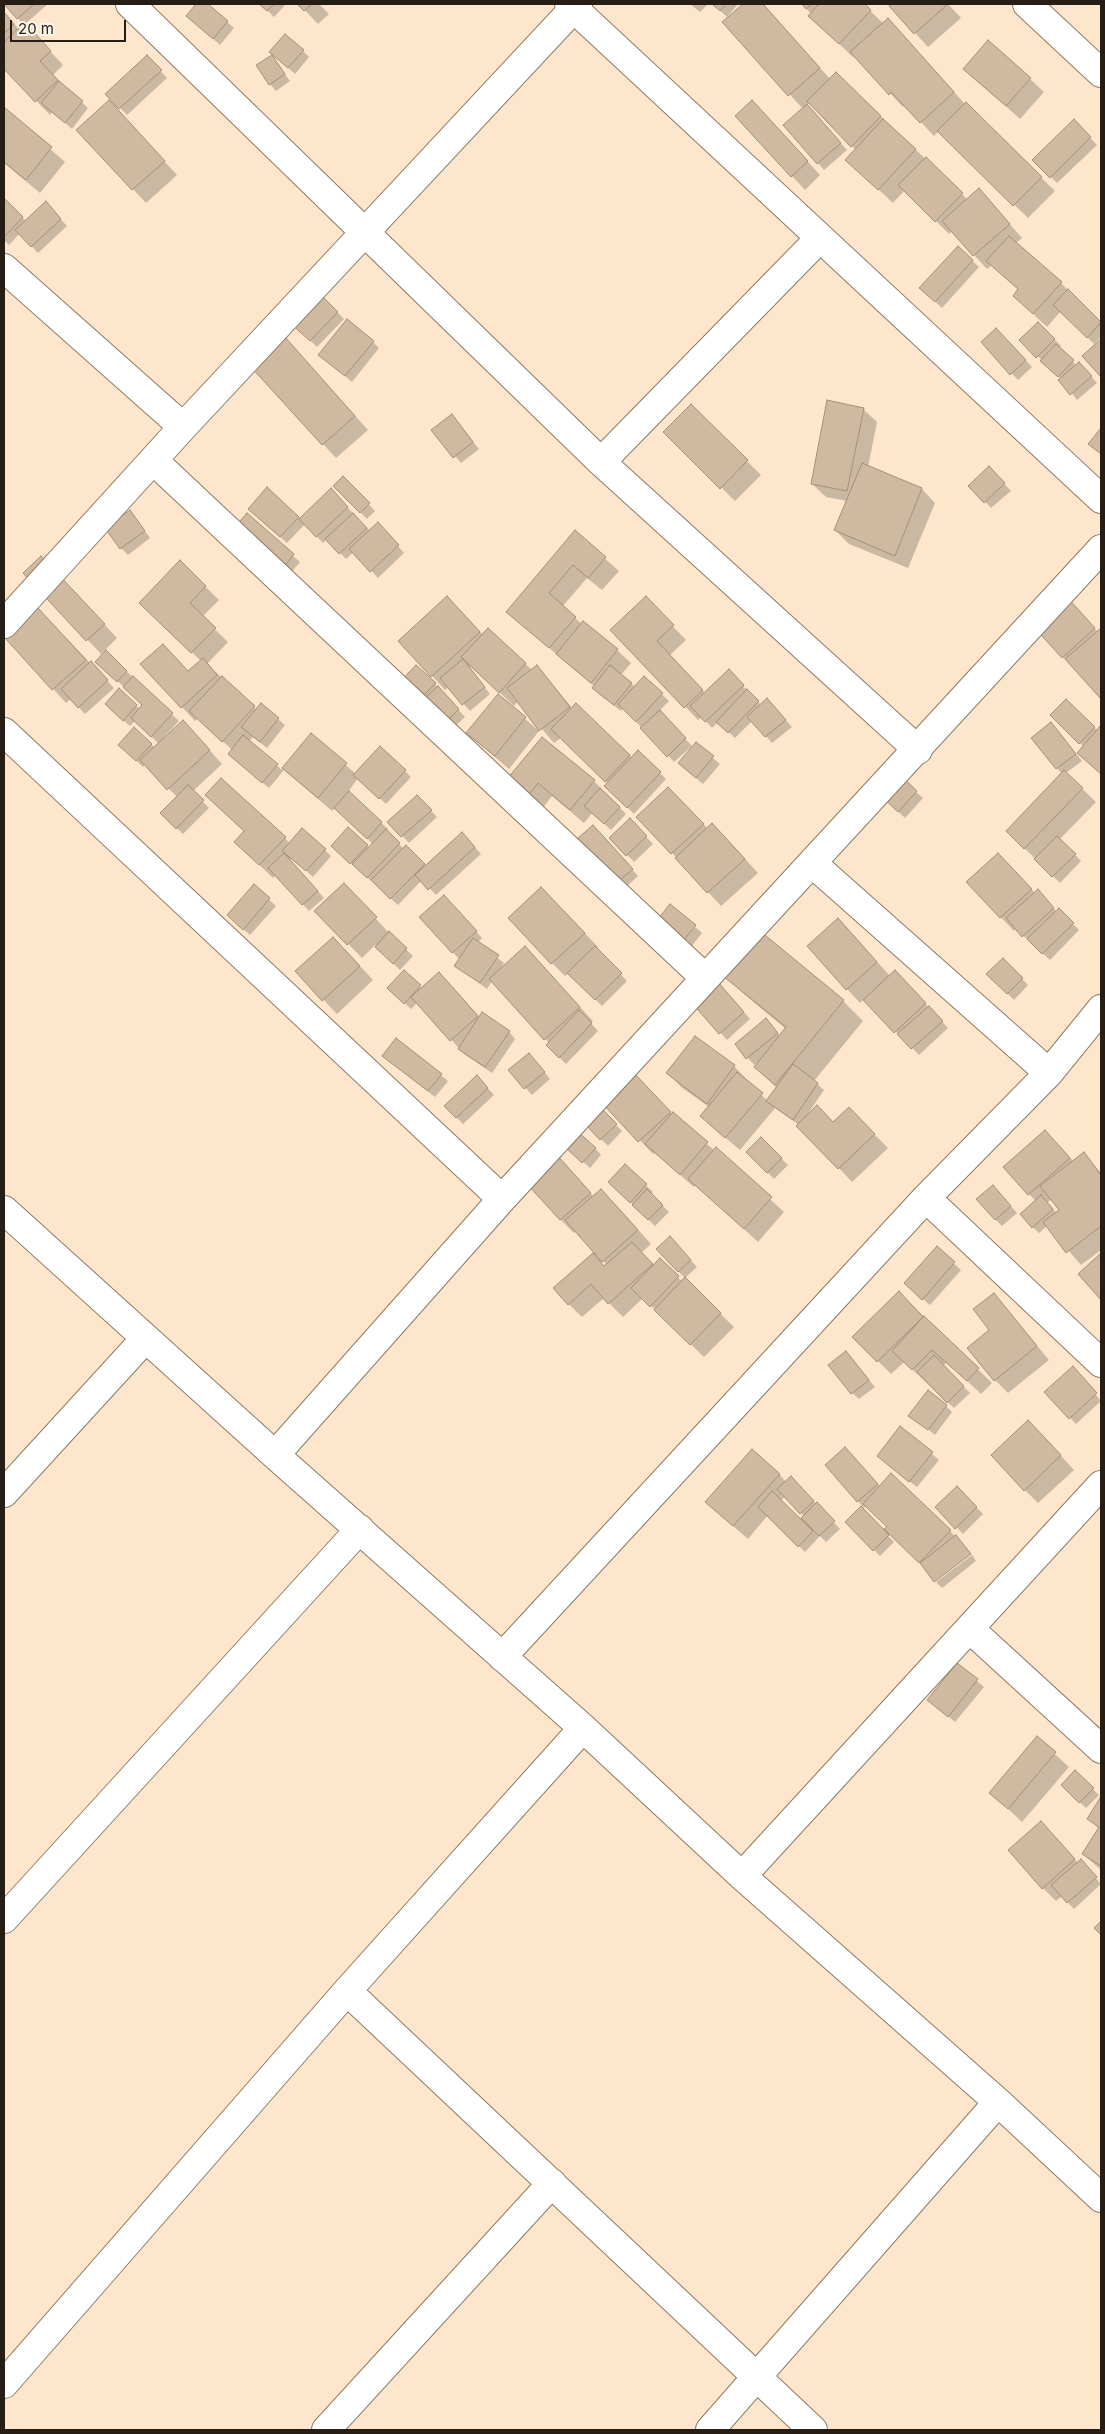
<!DOCTYPE html>
<style>
body{margin:0}
#map{position:relative;width:1105px;height:2434px;overflow:hidden;background:#fde6cc;font-family:Inter,sans-serif}
canvas{display:block}
.frame{position:absolute;inset:0;border:5px solid #261e14;pointer-events:none}
.scale{position:absolute;left:10px;top:20px;width:116px;height:22px;box-sizing:border-box;border:2px solid #261e14;border-top:0;padding-left:6px;font-size:15px;line-height:18px;white-space:nowrap;color:#261e14;-webkit-text-stroke:4px #fff6eb;paint-order:stroke}
</style>
<div id="map">
<canvas width="1105" height="2434"></canvas>
<div class="frame"></div>
<div class="scale">20 m</div>
</div>
<script>
const ctx = document.querySelector('canvas').getContext('2d');
ctx.lineJoin = 'round';
function fill(path, color) { ctx.fillStyle = color; ctx.fill(path, 'evenodd'); }
const shape = rows => new Path2D(rows.map(r => 'M' + r).join(''));
function stroke(path, color, width, dash) { ctx.strokeStyle = color; ctx.lineWidth = width; ctx.lineCap = dash ? 'butt' : 'round'; ctx.setLineDash(dash || []); ctx.stroke(path); }
fill(shape([
 [5,4,48,4,25,24,63,65,53,75,88,108,72,129,52,112,50,115,4,67,4,13,19,29,24,25],
 [198,4,206,4,234,28,220,45,188,16],
 [261,4,286,4,274,17],
 [299,4,319,4,329,14,318,24],
 [690,4,708,4,700,12],
 [713,4,738,4,727,17],
 [745,4,763,4,830,79,836,73,968,200,992,204,1022,238,1016,243,1061,283,1101,323,1101,337,1095,343,1097,345,1101,341,1101,376,1084,357,1096,346,1061,311,1047,327,1028,309,1019,290,992,265,987,269,952,231,949,234,905,190,893,203,847,160,856,150,810,102,806,106,847,150,824,170,818,163,785,125,803,109,724,22],
 [803,4,863,4,884,24,901,33,965,104,1055,191,1028,218,939,131,934,136,905,105,903,107,855,55,853,57,823,29],
 [894,4,948,4,961,18,928,47,891,6],
 [303,51,309,57,295,74,277,58],
 [271,56,290,81,276,91,270,84],
 [147,57,167,78,127,115,107,94],
 [965,69,1030,79,1044,92,1020,119],
 [4,109,65,162,40,193,4,163],
 [122,115,177,175,146,203,78,130],
 [766,115,820,175,805,190,792,176],
 [1074,121,1097,145,1057,183,1034,160],
 [4,200,26,221,52,210,67,226,38,253,20,233,9,245,4,240],
 [958,247,979,267,942,308,921,288],
 [318,293,344,319,317,347,291,322],
 [1038,323,1061,346,1059,348,1077,366,1086,370,1097,383,1077,400,1061,379,1021,340],
 [996,330,1032,367,1018,380,982,342],
 [285,338,368,430,336,458,323,444],
 [373,342,379,348,352,382,320,355],
 [691,405,761,475,735,501,665,432],
 [863,409,877,422,868,467,922,489,935,503,908,568,849,544,835,530,847,501,826,497,812,484],
 [452,416,479,449,461,463,433,430],
 [989,468,1011,491,991,508,970,486],
 [343,478,375,511,367,519,335,486],
 [267,489,300,519,331,490,370,531,384,530,404,553,378,578,354,552,346,559,327,539,323,543,305,524,287,543,256,515],
 [110,494,127,510,121,518,130,511,150,538,128,555,121,548],
 [247,515,300,562,288,576],
 [575,532,619,571,602,590,587,578,562,607,582,624,583,623,617,650,631,663,621,675,635,687,644,678,669,701,659,711,692,746,674,762,623,708,621,711,600,695,593,688,595,687,507,612],
 [180,562,219,600,202,617,228,642,207,664,257,710,261,705,285,725,267,748,253,737,249,741,282,770,311,735,356,774,405,771,411,777,386,804,358,778,348,792,388,829,386,831,404,849,406,847,426,867,469,841,481,854,436,895,422,880,398,905,332,846,348,828,369,848,373,844,335,808,332,811,284,770,269,788,236,760,232,750,198,718,195,721,182,707,189,672,201,661,154,616],
 [55,571,117,638,101,654,25,573],
 [461,611,483,635,488,630,532,670,537,666,573,709,576,705,632,758,638,751,666,779,634,814,606,786,608,783,561,738,554,743,518,701,514,706,471,666,469,668,490,694,470,711,449,687,445,690,400,641],
 [659,612,686,640,669,656,705,693,729,671,761,705,774,707,792,727,772,743,752,721,735,738,718,722,712,728,702,717,698,720,612,630],
 [1079,612,1098,632,1101,632,1101,697,1063,657],
 [52,623,114,688,85,714,71,699,66,703,7,638],
 [106,652,179,721,164,737,165,738,196,735,222,764,193,791,209,808,183,834,161,813,177,797,145,764,143,767,126,751,134,729,155,748,159,744,135,721,130,726,113,711,119,690,140,709,144,705,103,668],
 [401,683,435,684,465,717,452,729],
 [498,695,539,731,509,769,467,733],
 [1066,700,1098,731,1101,727,1101,773,1085,760,1084,747,1052,715],
 [1057,730,1082,761,1066,773,1096,802,1060,839,1081,861,1060,883,1007,831,1062,774,1033,738],
 [696,744,720,764,703,784,686,770],
 [508,779,594,781,626,814,611,830,592,813,584,823,552,796,542,809],
 [916,792,923,798,905,818,888,802],
 [206,795,285,838,290,844,325,850,331,856,313,877,292,858,290,860,324,898,309,911,276,875,273,878,249,855,245,832],
 [417,796,437,817,409,843,389,822],
 [682,802,708,829,726,838,758,873,721,906,672,853],
 [630,820,653,844,634,862,611,838],
 [600,833,638,876,624,889],
 [1012,868,1035,893,1044,897,1057,912,1059,910,1079,930,1050,960,1016,929,1014,931,968,883],
 [254,886,276,906,250,935,235,922],
 [357,898,388,932,413,956,400,970,375,945,362,958,316,911],
 [555,902,598,947,596,949,627,981,602,1006,569,973,565,976,552,963],
 [450,903,482,938,477,943,504,963,500,969,538,962,593,1021,591,1023,598,1031,566,1064,547,1045,549,1043,492,981,487,989,456,966,460,960,421,917],
 [670,906,702,933,691,947,666,926],
 [760,933,843,1001,863,1021,814,1081,824,1090,807,1115,833,1124,849,1109,888,1148,852,1182,799,1125,775,1108,740,1150,715,1129,709,1107,681,1087,668,1073,734,1066,747,1080,746,1081,768,1101,777,1088,755,1067,759,1061,754,1065,736,1044,772,1026,780,1036,786,1029,745,995,725,976],
 [851,933,890,976,908,985,948,1028,919,1055,864,999,860,1003,847,989],
 [347,952,373,980,337,1014,296,971],
 [1003,959,1028,985,1014,1000,988,974],
 [404,971,422,989,453,987,480,1018,509,1032,515,1039,492,1073,464,1054,418,1002,411,1009,389,988],
 [724,989,750,1019,727,1040,694,1003],
 [396,1039,448,1081,435,1097,390,1062],
 [535,1061,550,1079,532,1095,510,1070],
 [483,1083,494,1095,463,1124,456,1117],
 [647,1088,672,1114,715,1151,716,1149,784,1212,758,1242,696,1185,694,1187,655,1153,653,1154,604,1103],
 [599,1108,622,1131,608,1146,584,1122],
 [761,1139,788,1165,774,1179,747,1152],
 [1059,1145,1074,1162,1084,1154,1101,1173,1101,1250,1081,1265,1047,1226,1039,1233,1033,1227,1036,1201,1029,1194],
 [1052,1199,1060,1210,1057,1213,1047,1203],
 [595,1148,601,1155,590,1168,572,1152],
 [557,1157,594,1197,601,1190,615,1204,651,1244,641,1253,654,1266,660,1260,683,1282,685,1279,734,1327,704,1357,643,1298,623,1317,604,1298,582,1317,569,1304,593,1255,605,1267,607,1265,576,1231,574,1233,561,1220],
 [625,1166,653,1192,651,1194,669,1212,655,1226,610,1182],
 [999,1193,1017,1213,1002,1226,995,1219],
 [676,1244,697,1267,685,1278,678,1271],
 [937,1248,961,1270,930,1305,912,1290],
 [994,1294,1049,1360,1008,1393,995,1380,991,1330],
 [913,1306,992,1383,981,1394,947,1362,943,1366,970,1393,954,1408,904,1362,891,1374,854,1337],
 [852,1359,875,1387,859,1399,852,1393],
 [1079,1374,1101,1401,1076,1424,1046,1392],
 [946,1406,952,1412,935,1435,910,1415],
 [901,1428,939,1460,917,1487,885,1463],
 [1042,1435,1074,1470,1038,1503,1025,1490],
 [852,1455,880,1487,950,1531,963,1544,925,1567,886,1529,888,1527,866,1506,864,1508,858,1501,826,1465],
 [779,1474,786,1482,797,1484,840,1529,826,1542,820,1536,805,1552,768,1515,748,1539,720,1515],
 [785,1496,804,1516,808,1527,781,1501],
 [957,1488,983,1514,963,1534,937,1507],
 [861,1508,894,1542,880,1556,846,1522],
 [972,1555,976,1561,942,1588,936,1582],
 [957,1664,984,1687,955,1722,936,1706],
 [1037,1738,1069,1767,1022,1822,990,1792],
 [1075,1772,1099,1795,1086,1808,1069,1792],
 [1101,1800,1101,1870,1083,1854,1099,1829,1089,1819],
 [1054,1836,1078,1863,1087,1868,1101,1884,1074,1909,1062,1896,1056,1901,1043,1888]
]), '#0003');
const building = shape([
 [4,4,34,4,17,19,4,4],
 [196,4,208,4,228,21,213,39,186,16,196,4],
 [259,4,274,4,267,11,259,4],
 [297,4,312,4,304,11,297,4],
 [712,4,726,4,720,11,712,4],
 [743,4,763,4,820,68,788,96,722,22,743,4],
 [802,4,812,4,806,9,802,4],
 [819,4,865,4,871,10,839,44,808,16,819,4],
 [892,4,948,4,914,34,889,6,892,4],
 [4,12,14,24,4,33,4,12],
 [888,18,954,92,920,123,891,92,889,95,850,52,888,18],
 [25,22,51,51,40,61,58,80,35,102,4,69,4,42,25,22],
 [285,34,304,50,288,68,269,52,285,34],
 [988,40,1031,78,1006,106,963,69,988,40],
 [147,55,162,70,119,109,105,94,147,55],
 [272,55,285,74,269,85,256,65,272,55],
 [836,72,881,116,851,147,807,101,836,72],
 [59,81,83,101,65,123,41,103,59,81],
 [109,100,165,161,132,190,76,130,109,100],
 [752,100,808,161,791,177,735,116,752,100],
 [966,102,1042,177,1013,206,937,131,966,102],
 [807,104,841,143,817,164,783,125,807,104],
 [4,107,52,147,26,180,4,162,4,107],
 [883,119,916,149,878,190,845,160,883,119],
 [1074,119,1091,137,1050,178,1032,160,1074,119],
 [926,157,963,193,935,222,898,185,926,157],
 [979,188,1010,224,973,256,942,221,979,188],
 [4,198,23,217,4,237,4,198],
 [46,201,61,219,31,247,15,230,46,201],
 [1009,236,1062,282,1033,314,1013,296,1018,289,986,261,1009,236],
 [958,246,973,260,935,302,919,288,958,246],
 [1068,289,1101,322,1087,338,1053,305,1068,289],
 [318,292,338,312,310,341,289,322,318,292],
 [347,319,374,341,345,376,318,355,347,319],
 [1038,322,1055,339,1036,358,1019,340,1038,322],
 [996,328,1026,360,1010,375,981,342,996,328],
 [285,337,355,416,322,445,251,367,285,337],
 [1101,339,1101,377,1082,356,1101,339],
 [1056,344,1074,360,1058,377,1040,361,1056,344],
 [1079,362,1092,376,1070,395,1058,380,1079,362],
 [827,400,864,408,847,491,811,484,827,400],
 [691,404,748,460,720,489,663,432,691,404],
 [452,414,473,442,453,458,431,430,452,414],
 [1101,428,1101,454,1088,444,1101,428],
 [862,463,922,488,895,556,834,530,862,463],
 [989,466,1005,483,984,503,968,486,989,466],
 [343,476,370,503,360,513,333,486,343,476],
 [267,487,299,517,280,537,248,509,267,487],
 [331,488,348,507,316,537,299,519,331,488],
 [130,510,145,531,120,549,105,528,130,510],
 [247,513,294,554,281,571,233,529,247,513],
 [353,513,367,528,339,554,325,539,353,513],
 [378,522,399,545,370,572,349,549,378,522],
 [575,530,606,557,588,578,573,565,549,593,576,617,549,648,506,612,575,530],
 [41,556,105,624,86,641,23,573,41,556],
 [180,560,206,586,190,603,216,628,191,653,139,603,180,560],
 [447,596,480,632,431,677,398,641,447,596],
 [646,596,674,625,657,641,703,690,684,708,610,630,646,596],
 [1066,596,1095,628,1062,658,1033,626,1066,596],
 [38,608,86,660,52,690,5,638,38,608],
 [583,621,618,649,591,683,556,654,583,621],
 [488,628,526,663,499,693,461,657,488,628],
 [1100,629,1101,630,1101,699,1065,659,1100,629],
 [163,644,188,671,203,658,217,675,181,708,140,664,163,644],
 [106,650,127,671,117,682,95,662,106,650],
 [463,659,485,687,462,705,440,678,463,659],
 [91,661,108,680,78,708,61,689,91,661],
 [416,665,436,683,418,701,399,683,416,665],
 [537,665,570,707,539,731,507,688,537,665],
 [610,665,632,683,614,705,592,688,610,665],
 [729,669,744,685,705,722,690,706,729,669],
 [133,676,173,713,151,737,131,718,142,705,123,687,133,676],
 [222,676,255,706,222,742,189,711,222,676],
 [644,676,663,693,636,722,618,704,644,676],
 [438,686,459,709,445,723,423,700,438,686],
 [119,688,137,705,123,721,105,704,119,688],
 [747,689,759,701,728,733,716,722,747,689],
 [498,694,526,717,495,756,466,733,498,694],
 [767,698,786,720,765,737,747,717,767,698],
 [1066,699,1095,727,1079,744,1050,715,1066,699],
 [261,703,279,718,260,742,241,727,261,703],
 [576,703,630,755,605,782,551,729,576,703],
 [660,710,686,738,667,757,640,728,660,710],
 [183,720,210,750,167,790,140,760,183,720],
 [1051,722,1076,754,1056,769,1031,738,1051,722],
 [1101,725,1101,774,1077,753,1101,725],
 [134,727,152,744,136,761,118,745,134,727],
 [311,733,347,763,318,798,282,768,311,733],
 [243,735,278,764,262,783,228,754,243,735],
 [542,737,595,780,570,810,538,783,528,796,507,779,542,737],
 [696,742,714,756,696,778,678,763,696,742],
 [380,746,406,770,379,799,353,775,380,746],
 [638,750,661,772,627,808,604,786,638,750],
 [1064,770,1083,788,1024,849,1006,831,1064,770],
 [899,774,917,791,898,812,880,795,899,774],
 [221,778,286,837,259,865,234,842,244,831,205,795,221,778],
 [188,785,204,800,176,829,160,813,188,785],
 [668,787,704,824,671,854,636,817,668,787],
 [600,788,620,807,604,824,584,806,600,788],
 [349,791,382,822,367,839,334,808,349,791],
 [417,795,432,810,401,837,387,822,417,795],
 [630,818,647,836,626,856,609,838,630,818],
 [712,823,745,859,707,893,675,858,712,823],
 [593,825,633,869,616,883,577,839,593,825],
 [348,827,368,845,350,864,331,846,348,827],
 [302,828,326,849,306,871,282,851,302,828],
 [386,829,400,843,367,878,352,864,386,829],
 [462,832,475,847,428,890,415,875,462,832],
 [1057,836,1076,854,1052,877,1034,859,1057,836],
 [406,845,425,864,390,899,371,880,406,845],
 [284,853,318,891,302,905,268,868,284,853],
 [998,853,1032,889,1000,918,966,882,998,853],
 [344,883,377,917,347,945,314,911,344,883],
 [254,884,270,898,243,930,227,915,254,884],
 [541,887,585,933,551,964,508,918,541,887],
 [1038,889,1054,908,1022,937,1006,918,1038,889],
 [444,895,477,931,452,953,419,917,444,895],
 [670,904,696,925,683,941,658,919,670,904],
 [1059,908,1074,923,1042,954,1027,939,1059,908],
 [838,918,877,962,846,990,807,946,838,918],
 [389,931,407,948,393,964,375,947,389,931],
 [760,931,844,1000,775,1085,754,1067,786,1027,723,976,760,931],
 [333,937,360,966,322,1001,295,971,333,937],
 [473,938,499,955,480,983,454,966,473,938],
 [525,946,580,1007,544,1040,489,979,525,946],
 [595,946,622,973,595,1000,567,973,595,946],
 [1003,958,1023,978,1007,994,986,974,1003,958],
 [404,970,421,985,404,1004,387,988,404,970],
 [895,970,926,1003,894,1033,863,1000,895,970],
 [439,972,478,1016,450,1041,411,997,439,972],
 [717,981,744,1012,719,1034,692,1003,717,981],
 [929,1006,943,1021,911,1049,897,1034,929,1006],
 [579,1010,592,1023,559,1058,546,1045,579,1010],
 [482,1012,510,1031,485,1067,458,1049,482,1012],
 [766,1018,778,1033,746,1059,735,1044,766,1018],
 [695,1036,735,1065,707,1104,666,1073,695,1036],
 [396,1038,442,1074,428,1091,382,1056,396,1038],
 [529,1053,545,1072,524,1089,508,1070,529,1053],
 [793,1064,818,1083,793,1120,766,1101,793,1064],
 [737,1072,763,1093,725,1138,700,1116,737,1072],
 [634,1073,671,1112,638,1142,602,1103,634,1073],
 [477,1075,488,1088,456,1118,444,1106,477,1075],
 [817,1105,833,1122,849,1107,875,1134,838,1169,796,1126,817,1105],
 [599,1106,617,1124,600,1140,583,1122,599,1106],
 [673,1112,708,1142,680,1175,645,1144,673,1112],
 [1045,1130,1070,1158,1028,1195,1003,1167,1045,1130],
 [577,1131,596,1148,582,1163,564,1146,577,1131],
 [761,1137,782,1158,767,1173,746,1152,761,1137],
 [716,1147,772,1197,744,1229,688,1179,716,1147],
 [1084,1152,1101,1175,1101,1226,1066,1253,1043,1222,1059,1210,1040,1186,1084,1152],
 [557,1155,591,1193,560,1220,526,1183,557,1155],
 [625,1164,647,1184,630,1203,608,1182,625,1164],
 [993,1185,1011,1206,995,1220,976,1199,993,1185],
 [601,1189,638,1230,602,1262,565,1220,601,1189],
 [647,1189,663,1205,648,1220,632,1205,647,1189],
 [1041,1195,1053,1209,1032,1228,1020,1214,1041,1195],
 [670,1236,691,1260,678,1272,656,1249,670,1236],
 [632,1242,653,1264,608,1304,591,1284,568,1305,553,1288,593,1253,604,1266,632,1242],
 [937,1246,955,1262,922,1300,904,1283,937,1246],
 [1101,1253,1101,1300,1078,1274,1101,1253],
 [660,1258,679,1276,650,1307,631,1288,660,1258],
 [685,1277,721,1313,690,1345,654,1310,685,1277],
 [899,1291,923,1317,877,1362,852,1337,899,1291],
 [994,1293,1037,1346,994,1381,967,1348,989,1330,973,1309,994,1293],
 [924,1316,979,1368,967,1381,932,1350,912,1370,892,1351,924,1316],
 [846,1351,869,1380,851,1394,828,1365,846,1351],
 [934,1355,964,1386,947,1403,917,1372,934,1355],
 [1073,1366,1097,1393,1069,1419,1044,1392,1073,1366],
 [928,1390,947,1405,928,1430,908,1416,928,1390],
 [1028,1420,1061,1455,1024,1491,991,1455,1028,1420],
 [900,1426,933,1452,909,1482,877,1456,900,1426],
 [845,1447,878,1484,857,1502,825,1465,845,1447],
 [752,1449,780,1474,733,1526,705,1502,752,1449],
 [891,1473,951,1530,919,1563,884,1529,887,1527,863,1504,891,1473],
 [791,1476,814,1501,800,1514,777,1489,791,1476],
 [957,1486,977,1507,955,1529,935,1507,957,1486],
 [772,1491,813,1531,798,1547,758,1507,772,1491],
 [817,1502,835,1521,819,1536,801,1518,817,1502],
 [861,1506,889,1535,873,1551,845,1522,861,1506],
 [956,1535,971,1554,934,1582,920,1563,956,1535],
 [957,1663,978,1679,948,1717,927,1700,957,1663],
 [1037,1736,1056,1752,1008,1809,989,1793,1037,1736],
 [1075,1770,1094,1788,1079,1803,1061,1785,1075,1770],
 [1100,1798,1101,1799,1101,1866,1082,1854,1099,1827,1087,1819,1100,1798],
 [1041,1821,1075,1859,1042,1889,1008,1850,1041,1821],
 [1081,1859,1097,1877,1067,1903,1051,1885,1081,1859],
 [1101,1921,1101,1935,1094,1928,1101,1921]
]);
fill(building, '#cfb9a0');
stroke(building, '#a48f77', 1);
const minor = shape([
 [130,4,601,462,918,750],
 [569,4,1101,499],
 [1027,4,1101,73],
 [4,268,183,427],
 [153,460,705,978],
 [601,462,820,238],
 [4,624,183,427,578,4],
 [4,732,502,1199],
 [812,863,1049,1073],
 [926,1198,1101,1363],
 [4,1210,275,1455,583,1728,742,1876,998,2102,1101,2198],
 [275,1455,502,1199,1101,549],
 [4,1493,145,1339],
 [970,1629,1101,1749],
 [502,1657,926,1198,1049,1073,1101,1009],
 [742,1876,1101,1485],
 [4,1919,360,1529],
 [347,1991,813,2430],
 [4,2384,347,1991,583,1728],
 [326,2430,552,2183],
 [710,2430,998,2102]
]);
stroke(minor, '#8e7a63', 30);
stroke(minor, '#fff', 28);
</script>
